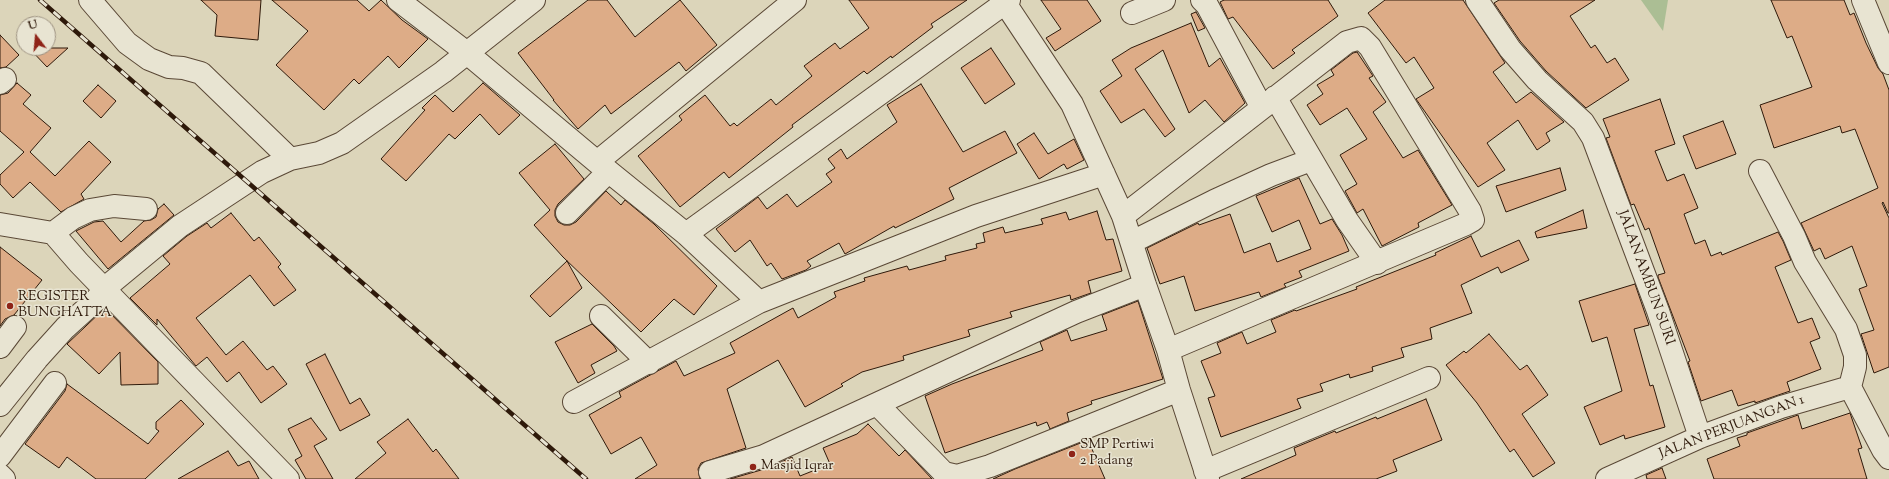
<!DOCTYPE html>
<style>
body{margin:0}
#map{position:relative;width:1889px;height:479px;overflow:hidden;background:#dcd5ba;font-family:"Sorts Mill Goudy",serif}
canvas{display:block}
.north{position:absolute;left:16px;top:16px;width:40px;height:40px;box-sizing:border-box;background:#e8e4d2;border:1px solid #9e9382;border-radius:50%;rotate:344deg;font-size:11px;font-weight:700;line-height:16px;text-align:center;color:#2e190a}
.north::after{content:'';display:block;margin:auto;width:14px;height:18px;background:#8f2418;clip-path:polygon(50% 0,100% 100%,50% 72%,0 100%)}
</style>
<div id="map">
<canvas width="1889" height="479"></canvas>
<div class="north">U</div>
</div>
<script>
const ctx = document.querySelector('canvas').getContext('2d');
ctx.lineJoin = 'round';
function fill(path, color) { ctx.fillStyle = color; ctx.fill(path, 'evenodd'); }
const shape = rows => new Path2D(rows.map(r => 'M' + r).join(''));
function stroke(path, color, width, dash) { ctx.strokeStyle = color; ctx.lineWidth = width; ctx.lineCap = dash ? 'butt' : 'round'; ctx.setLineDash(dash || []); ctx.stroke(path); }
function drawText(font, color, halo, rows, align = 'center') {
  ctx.font = font + ' "Sorts Mill Goudy",serif'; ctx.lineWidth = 3; ctx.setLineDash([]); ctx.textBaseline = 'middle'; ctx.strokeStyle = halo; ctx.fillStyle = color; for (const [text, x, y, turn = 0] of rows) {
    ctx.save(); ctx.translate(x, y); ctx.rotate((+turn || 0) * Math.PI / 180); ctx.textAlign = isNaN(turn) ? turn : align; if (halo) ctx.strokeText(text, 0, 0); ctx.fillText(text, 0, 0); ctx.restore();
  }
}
fill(shape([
 [1641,0,1668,0,1663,31]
]), '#abbe94');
const building = shape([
 [201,0,261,0,258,40,215,36,217,15,201,0],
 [272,0,357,0,369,11,381,0,402,20,428,39,399,68,388,56,359,84,354,79,324,110,276,65,308,31,272,0],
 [588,0,607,0,635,37,680,0,717,45,686,71,679,62,611,114,605,105,578,129,553,100,554,100,518,53,588,0],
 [849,0,967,0,931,24,933,27,892,58,891,56,867,74,864,71,792,125,793,127,729,178,724,172,680,207,638,156,682,120,679,116,705,95,730,126,734,123,737,126,771,99,776,105,812,76,804,66,835,43,840,49,869,28,849,0],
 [1041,0,1087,0,1101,21,1055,51,1046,38,1061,29,1041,0],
 [1224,0,1328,0,1338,16,1292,50,1295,53,1273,69,1233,17,1228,19,1220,2,1224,0],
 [1385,0,1463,0,1505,63,1493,72,1516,103,1531,92,1564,122,1546,133,1550,141,1537,150,1518,120,1487,143,1505,170,1478,187,1416,99,1434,88,1414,57,1406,63,1368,13,1385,0],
 [1499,0,1595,0,1570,16,1591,48,1595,45,1607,63,1615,58,1629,80,1586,108,1546,71,1520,41,1494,3,1499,0],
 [1771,0,1844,0,1850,15,1854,13,1866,43,1878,68,1883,74,1889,90,1889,213,1888,213,1883,202,1882,203,1889,218,1889,367,1874,373,1861,334,1874,330,1859,289,1867,286,1852,246,1825,259,1820,248,1814,251,1801,223,1878,188,1855,129,1842,133,1840,126,1774,148,1760,105,1812,87,1792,36,1787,38,1771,0],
 [1196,12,1205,28,1198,31,1191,14,1196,12],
 [1191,23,1209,67,1220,58,1245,103,1224,122,1205,100,1189,113,1163,50,1135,69,1175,129,1165,137,1144,109,1121,123,1100,91,1122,76,1112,60,1131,48,1191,23],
 [0,35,19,55,6,67,0,68,0,35],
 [29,48,68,48,47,67,29,48],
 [991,48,1015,84,985,104,961,68,991,48],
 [1357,52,1373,76,1369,78,1386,102,1373,112,1403,158,1418,150,1452,205,1418,223,1419,227,1382,246,1363,209,1357,213,1345,191,1357,184,1340,155,1367,139,1347,108,1320,125,1307,105,1323,94,1317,85,1334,75,1331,70,1353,53,1357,52],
 [17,83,31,95,23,104,51,128,30,152,55,176,89,141,111,162,81,194,84,199,61,212,30,182,13,198,0,184,0,175,24,152,0,131,0,95,8,93,17,83],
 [483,83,520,115,499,135,480,114,455,139,449,134,406,181,381,159,425,110,422,108,435,95,453,112,483,83],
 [921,84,963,152,1005,131,1017,153,949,188,954,199,895,228,894,226,845,254,839,243,807,261,811,266,806,270,782,279,771,263,767,266,750,240,735,252,716,229,758,197,767,209,787,194,797,207,832,182,826,174,835,168,828,159,841,149,847,159,897,122,887,105,921,84],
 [98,85,116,101,101,118,83,101,98,85],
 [1660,99,1675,144,1655,151,1667,181,1684,174,1698,208,1684,214,1695,244,1705,240,1711,256,1721,252,1722,255,1778,232,1783,241,1791,260,1775,267,1798,323,1812,318,1820,338,1810,342,1821,369,1787,382,1790,391,1755,403,1755,401,1738,406,1732,390,1701,401,1688,362,1690,361,1658,277,1658,275,1665,273,1649,228,1645,230,1634,204,1631,205,1606,138,1610,137,1603,119,1660,99],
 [1723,121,1736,154,1696,169,1683,136,1723,121],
 [1034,133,1048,154,1074,139,1084,160,1067,169,1064,164,1039,179,1017,144,1034,133],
 [555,144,584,179,558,204,555,210,555,216,558,222,564,225,570,225,576,222,606,191,621,205,625,200,654,224,717,286,694,315,674,299,641,332,563,257,534,225,550,210,519,173,555,144],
 [1560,168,1566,190,1506,212,1496,186,1560,168],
 [1299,178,1320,224,1332,219,1342,235,1349,251,1299,271,1302,277,1284,284,1286,287,1261,297,1259,292,1195,311,1184,276,1160,284,1147,248,1198,223,1199,225,1230,214,1244,253,1270,243,1277,262,1311,249,1299,220,1272,232,1256,196,1299,178],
 [164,204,174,215,108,269,76,231,94,222,103,221,121,242,144,221,151,220,156,217,158,209,164,204],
 [1583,210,1587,228,1537,238,1535,232,1583,210],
 [1097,211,1106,240,1113,239,1122,271,1088,281,1091,293,1071,300,1070,295,1010,312,1012,317,968,330,970,336,903,356,904,360,862,372,841,384,843,386,805,407,778,360,727,389,746,448,701,463,698,469,700,479,635,479,657,465,641,437,611,454,589,415,621,397,619,392,676,361,684,376,735,353,730,343,793,308,798,318,836,297,834,292,865,281,864,278,907,266,909,270,946,260,945,256,977,248,976,244,985,242,983,233,1003,227,1005,233,1043,224,1041,219,1066,212,1069,220,1097,211],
 [231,213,254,241,259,237,281,264,278,267,296,290,274,306,250,275,196,318,226,355,243,341,267,370,273,366,287,384,261,403,239,372,227,382,207,357,196,366,157,319,157,325,130,298,170,264,163,256,187,236,207,223,211,228,231,213],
 [1471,236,1481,257,1519,240,1529,260,1501,273,1498,267,1461,285,1472,313,1430,328,1432,339,1401,348,1404,357,1372,367,1373,371,1350,378,1349,374,1320,384,1323,391,1297,399,1301,408,1221,437,1208,398,1215,396,1201,361,1221,353,1217,343,1242,332,1247,344,1276,332,1271,320,1295,310,1296,311,1357,289,1356,287,1436,255,1435,253,1471,236],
 [0,247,42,280,14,315,5,319,0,326,0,247],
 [567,261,582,288,550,317,530,296,567,261],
 [1635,284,1649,325,1634,329,1650,386,1653,385,1665,427,1625,439,1624,435,1600,445,1584,407,1622,391,1607,337,1592,342,1579,301,1635,284],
 [1138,301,1163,379,1091,401,1092,404,1067,413,1069,421,1050,429,1047,422,1037,426,1036,422,945,453,925,396,952,384,1043,350,1040,342,1067,330,1071,341,1107,330,1102,315,1138,301],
 [105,308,158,362,158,384,121,385,120,352,99,374,67,344,105,308],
 [592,324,614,346,617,351,591,365,595,373,578,383,555,342,592,324],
 [1489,334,1520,370,1527,365,1548,395,1522,414,1555,463,1533,477,1514,449,1510,452,1477,403,1446,365,1464,351,1466,353,1489,334],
 [325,354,350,404,360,398,370,415,340,431,306,364,325,354],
 [67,384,148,444,159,431,156,429,156,422,181,400,204,424,145,479,96,479,67,457,59,468,25,444,65,391,67,384],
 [1426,399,1442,440,1393,460,1397,471,1376,479,1241,479,1296,455,1294,448,1335,431,1336,433,1376,417,1377,419,1426,399],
 [1850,413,1862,448,1858,449,1867,479,1714,479,1707,459,1740,446,1737,438,1747,435,1747,433,1798,415,1802,429,1850,413],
 [311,418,327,439,314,446,333,479,306,479,295,460,302,456,288,429,311,418],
 [408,419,433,452,436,449,459,479,355,479,386,453,377,442,408,419],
 [868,424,899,456,905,450,932,479,730,479,768,468,792,457,800,476,830,464,823,448,857,434,868,424],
 [1088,440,1105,479,993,479,1015,469,1088,440],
 [228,451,238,466,249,461,259,479,178,479,228,451],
 [1662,468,1666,479,1647,479,1646,475,1662,468]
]);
fill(building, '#ddac87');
stroke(building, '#2e190a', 1);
const minor = shape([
 [90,0,127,43,149,59,169,67,183,68,201,73,290,159],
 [398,0,467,53,597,162,686,234,759,302],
 [1003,0,1072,104,1123,216,1145,285,1168,350,1179,390,1208,479],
 [1202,0,1207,5,1262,108],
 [1477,0,1510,49,1537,80,1583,122,1593,138,1658,311,1700,437],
 [1863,0,1889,63],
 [1132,13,1164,0],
 [0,83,5,79],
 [1275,97,1347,220,1377,263],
 [597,162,795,0],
 [1760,171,1794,236,1805,262,1846,329,1855,355,1855,367,1850,387],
 [567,213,608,172],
 [1123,216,1347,42,1361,38,1370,47,1470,211,1473,220,1466,224,1168,350],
 [0,224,53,233,79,263,288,479],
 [53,233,73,218,90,210,114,206,146,209],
 [686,234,1009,0],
 [1132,242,1214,201,1271,175,1311,160],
 [601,316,649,363],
 [0,347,15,327],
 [574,402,759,302,976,216,1104,174],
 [877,404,944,473,957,476,990,466,1179,390],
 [0,405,37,359,65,328,97,299,105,288,180,226,262,172,290,159,319,153,342,143,443,72,534,0],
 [0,456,55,383],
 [1205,471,1429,378],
 [710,472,764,456,1076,312,1145,285],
 [0,475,4,479],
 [1607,479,1700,437,1781,407,1850,387,1883,450,1889,458]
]);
stroke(minor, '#5a4836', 24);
stroke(minor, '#e8e4d2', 22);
const rail = shape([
 [40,0,586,479]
]);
stroke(rail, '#2e190a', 4.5);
stroke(rail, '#e8e4d2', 3, [9]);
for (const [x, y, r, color] of [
 [10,306,4,"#8f2418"],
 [1072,454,4,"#8f2418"],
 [753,467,4,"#8f2418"]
]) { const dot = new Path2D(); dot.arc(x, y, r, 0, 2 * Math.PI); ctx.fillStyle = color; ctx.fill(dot); stroke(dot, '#e8e4d2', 1.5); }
drawText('14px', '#2e190a', '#e8e4d2', [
 ["JALAN AMBUN SURI",1645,278,70],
 ["JALAN PERJUANGAN 1",1732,428,-21]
]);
drawText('14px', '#2e190a', '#e8e4d2', [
 ["REGISTER",18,298],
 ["BUNGHATTA",18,314],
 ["SMP Pertiwi",1080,446],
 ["2 Padang",1080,462],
 ["Masjid Iqrar",761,467]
], 'left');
</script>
